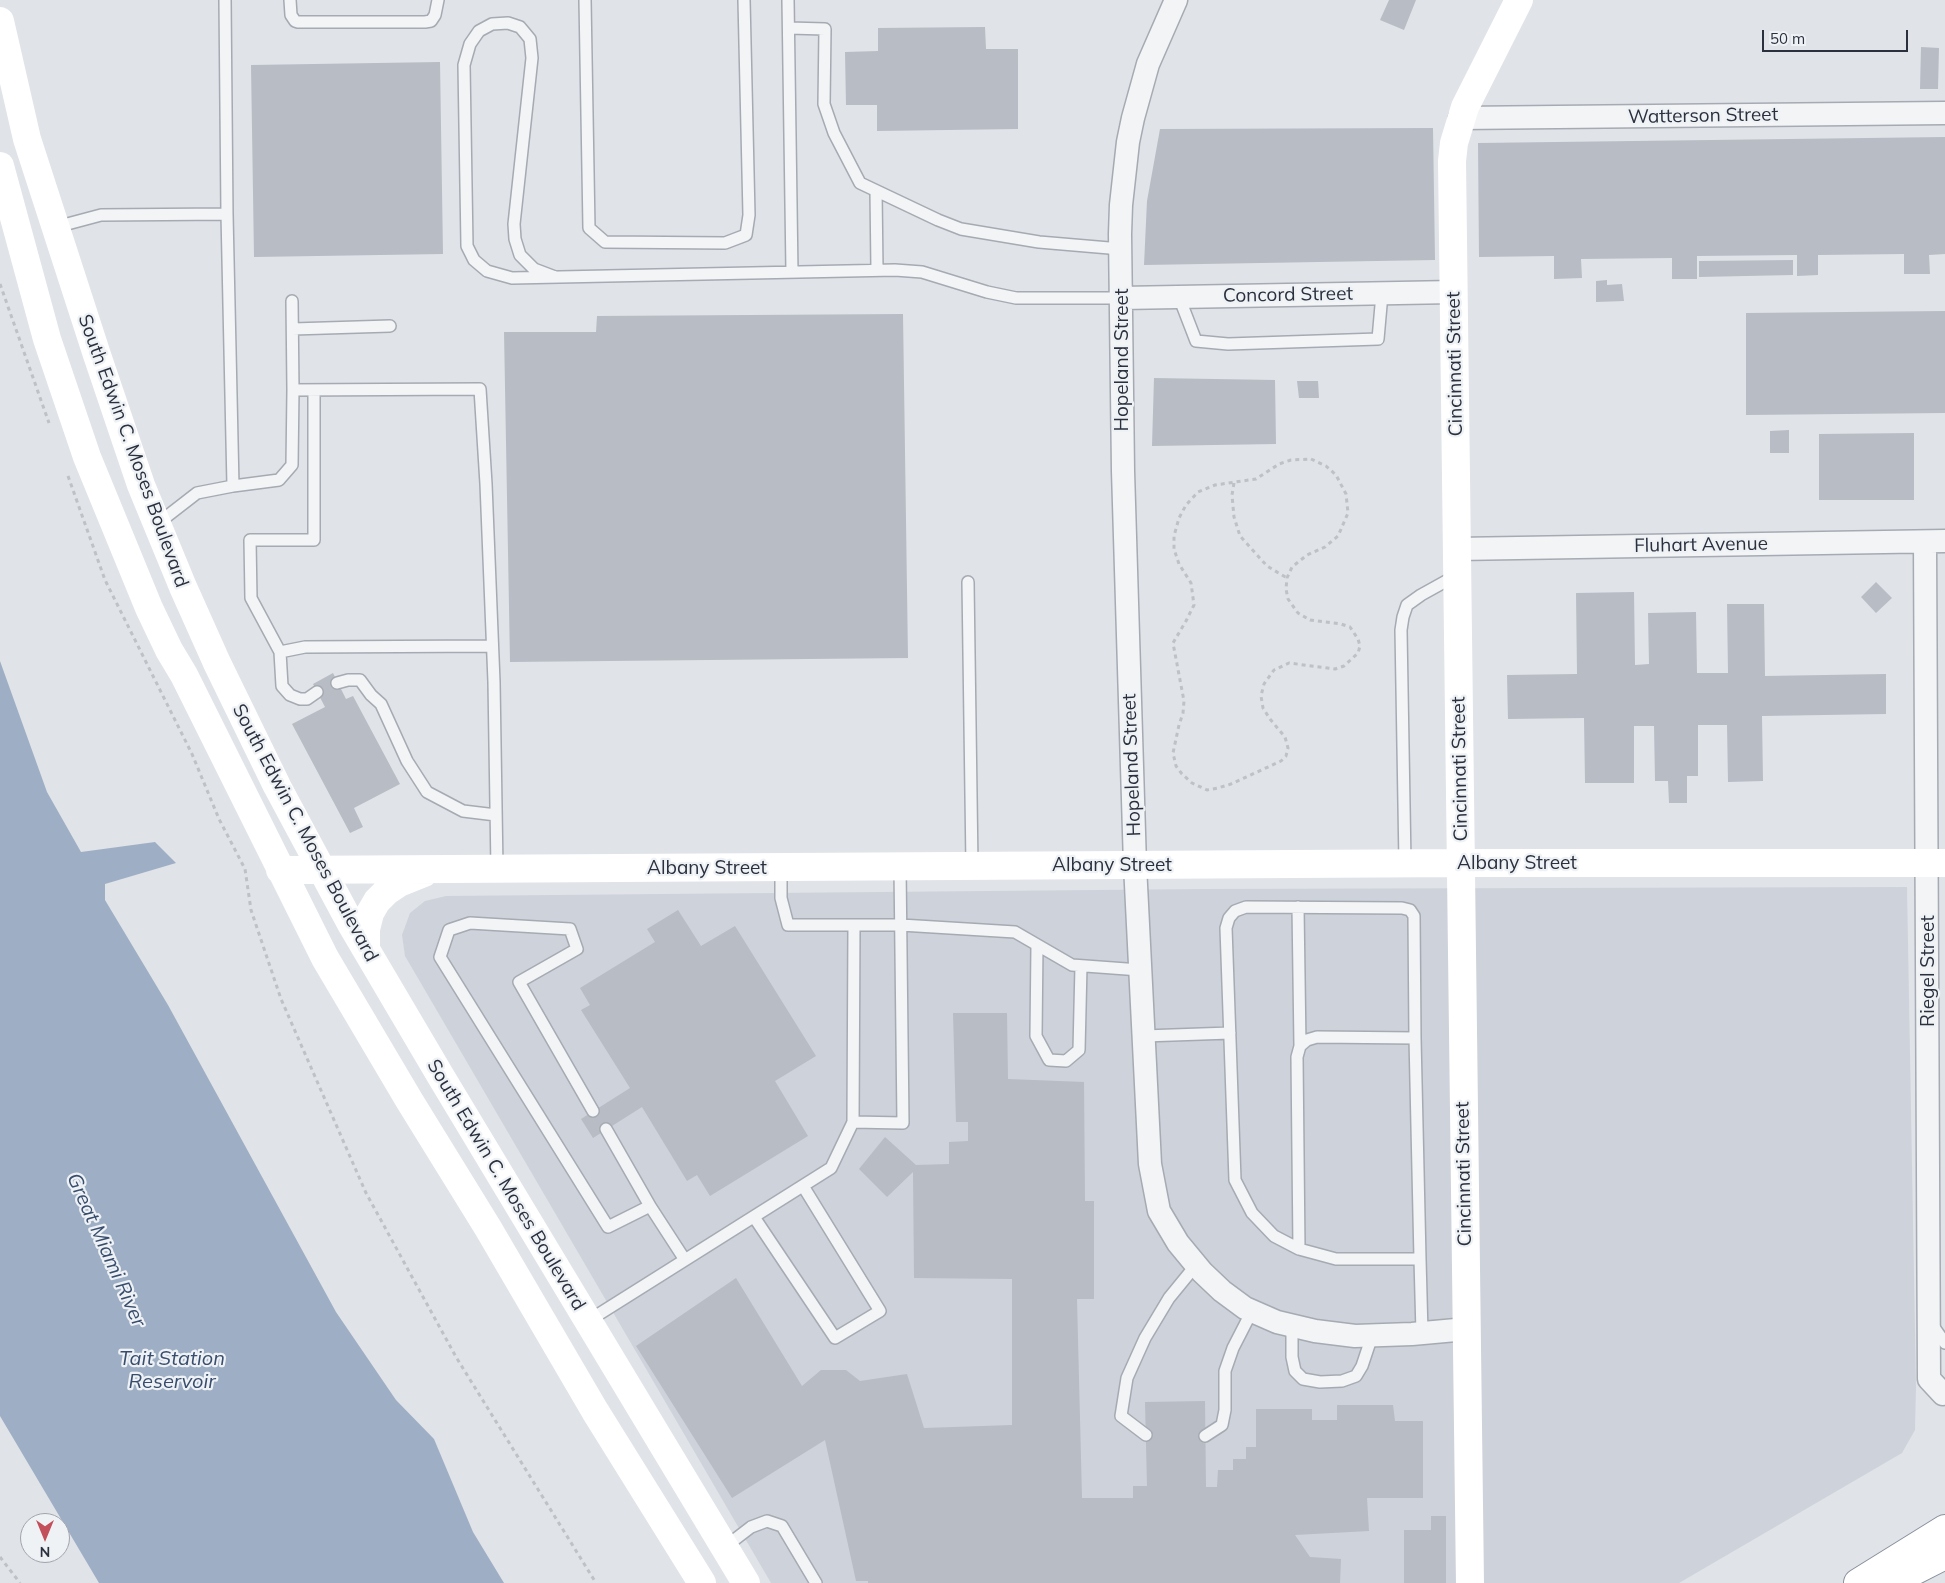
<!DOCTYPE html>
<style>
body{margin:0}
#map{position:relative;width:1945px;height:1583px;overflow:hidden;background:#e0e3e8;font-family:Mulish,sans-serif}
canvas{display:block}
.north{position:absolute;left:20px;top:1513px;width:50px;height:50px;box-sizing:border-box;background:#eff2f5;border:1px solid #a0a4ac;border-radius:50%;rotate:180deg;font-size:14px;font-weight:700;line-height:20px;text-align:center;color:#2a303e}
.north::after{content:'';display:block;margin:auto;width:18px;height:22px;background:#c34f5b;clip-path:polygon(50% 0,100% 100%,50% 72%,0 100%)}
.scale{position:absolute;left:1762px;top:30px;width:146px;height:22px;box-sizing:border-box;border:2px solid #2a303e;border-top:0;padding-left:6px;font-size:15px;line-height:18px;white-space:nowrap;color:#2a303e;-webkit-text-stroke:4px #eff2f5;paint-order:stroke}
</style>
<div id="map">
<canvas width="1945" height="1583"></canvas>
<div class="north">N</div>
<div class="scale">50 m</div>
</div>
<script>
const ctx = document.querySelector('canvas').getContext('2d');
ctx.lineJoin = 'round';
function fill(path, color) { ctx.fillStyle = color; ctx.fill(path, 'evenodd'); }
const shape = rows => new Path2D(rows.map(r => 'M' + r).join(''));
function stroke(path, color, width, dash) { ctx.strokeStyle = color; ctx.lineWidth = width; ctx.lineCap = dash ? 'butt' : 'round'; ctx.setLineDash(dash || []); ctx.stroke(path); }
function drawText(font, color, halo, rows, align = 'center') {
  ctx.font = font + ' Mulish,sans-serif'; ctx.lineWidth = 4.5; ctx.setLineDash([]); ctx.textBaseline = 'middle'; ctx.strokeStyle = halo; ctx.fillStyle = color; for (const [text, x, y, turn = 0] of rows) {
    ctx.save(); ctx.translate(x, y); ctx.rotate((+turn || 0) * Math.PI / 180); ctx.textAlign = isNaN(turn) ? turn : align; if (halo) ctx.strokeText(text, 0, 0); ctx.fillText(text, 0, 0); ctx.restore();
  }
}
fill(shape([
 [1907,887,1916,1387,1915,1430,1902,1453,1679,1583,771,1583,405,956,402,935,410,913,425,901,446,896,1205,889]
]), '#ced2da');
fill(shape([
 [0,661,47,792,81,852,155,842,176,863,105,884,105,900,168,1005,336,1312,396,1400,434,1439,473,1532,504,1583,99,1583,0,1416]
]), '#9eafc5');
fill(shape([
 [1389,0,1416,0,1404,30,1380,20],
 [985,27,986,49,1018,49,1018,129,877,131,877,105,846,105,845,52,878,51,878,28],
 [1921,47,1939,48,1938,89,1920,89],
 [440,62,443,254,254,257,251,65],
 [1433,128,1435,260,1144,265,1147,201,1160,129],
 [1945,137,1945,254,1929,255,1930,274,1904,274,1904,254,1818,255,1818,275,1797,276,1797,255,1697,256,1697,279,1672,279,1672,258,1581,259,1582,278,1554,279,1554,256,1479,257,1478,143],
 [1793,260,1793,275,1699,277,1699,261],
 [1607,280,1607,285,1622,284,1624,301,1596,302,1596,281],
 [1945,311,1945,413,1746,415,1746,313],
 [903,314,908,658,510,662,504,332,596,332,597,316],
 [1154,378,1275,380,1276,444,1152,446],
 [1297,381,1318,381,1319,398,1299,398],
 [1789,430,1789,453,1770,453,1770,431],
 [1914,433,1914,500,1819,500,1819,434],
 [1876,582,1892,598,1876,613,1861,597],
 [1634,592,1635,665,1649,664,1648,613,1696,612,1697,673,1728,673,1727,604,1764,604,1765,676,1886,674,1886,714,1762,716,1763,781,1728,782,1727,725,1698,725,1698,776,1687,776,1687,803,1669,803,1668,781,1655,781,1654,726,1634,726,1634,783,1585,783,1584,718,1508,719,1507,675,1577,674,1576,593],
 [333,673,346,699,353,696,400,784,354,808,363,827,350,833,292,724,325,707,313,684],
 [678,910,701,946,735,926,816,1056,775,1081,808,1136,710,1196,697,1175,687,1181,642,1107,593,1138,581,1119,630,1088,581,1010,590,1005,580,988,655,942,647,929],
 [953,1013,1007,1013,1008,1079,1084,1082,1085,1201,1094,1201,1094,1299,1077,1299,1082,1498,1133,1498,1133,1486,1147,1486,1145,1402,1205,1401,1206,1487,1217,1487,1218,1470,1233,1470,1233,1459,1246,1459,1246,1447,1256,1447,1256,1409,1312,1409,1312,1420,1337,1420,1337,1405,1393,1405,1395,1421,1423,1421,1423,1498,1367,1498,1369,1531,1295,1535,1310,1557,1341,1559,1340,1583,868,1583,868,1581,856,1581,825,1440,732,1498,636,1346,736,1278,802,1386,821,1370,846,1370,860,1381,907,1374,924,1428,1012,1425,1012,1279,914,1278,913,1172,887,1197,859,1169,885,1137,916,1165,949,1164,949,1142,968,1141,968,1122,956,1122],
 [1431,1516,1446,1516,1446,1583,1404,1583,1404,1530,1431,1530]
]), '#b8bcc4');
const lane = shape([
 [290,0,291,15,295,21,298,22,425,22,431,21,435,15,438,0],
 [585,0,589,228,605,242,725,243,746,235,749,215,744,0],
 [788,0,792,272],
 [789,28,825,29,824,104,834,133,860,183,938,220,961,229,1039,242,1121,249],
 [876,191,877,270],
 [56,227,101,215,227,214],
 [555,277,534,269,520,255,515,239,514,224,532,58,530,39,520,27,508,23,492,24,479,31,470,44,464,65,467,246,474,260,487,271,512,278,895,270,922,272,987,292,1016,298,1122,298],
 [1179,297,1196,341,1228,344,1378,339,1382,294],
 [292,301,293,390],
 [293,329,390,326],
 [233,486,279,480,292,465,293,390,480,389,486,484,494,682,497,869],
 [157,524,197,493,233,486,227,214,225,0],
 [968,582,972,866],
 [280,652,251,598,250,540,314,540,314,390],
 [337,683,348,680,360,680,371,695,381,704,407,761,427,792,463,811,496,815],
 [317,692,307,699,300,699,290,695,282,686,280,652,305,647,492,646],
 [1405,863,1401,630,1403,617,1407,605,1421,595,1457,575],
 [781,867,781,898,788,925,854,925],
 [1298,907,1300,1046],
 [1037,945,1036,1036,1049,1060,1066,1061,1079,1050,1081,966],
 [1144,1036,1230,1033],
 [593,1111,519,982,577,949,570,929,470,923,449,930,440,957,608,1227,650,1206,685,1260],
 [853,1122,854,925,901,925,1015,932,1072,965,1140,970],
 [606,1129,650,1206],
 [754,1217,835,1338,880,1311,803,1186],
 [1299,1249,1274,1236,1252,1213,1235,1180,1226,928,1229,918,1235,911,1246,907,1402,908,1410,910,1414,916,1415,1038],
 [1420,1259,1336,1259,1299,1249,1297,1057,1300,1046,1307,1040,1317,1037,1415,1038,1420,1259,1422,1333],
 [588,1321,831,1168,853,1122,903,1123,900,867],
 [1292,1326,1292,1357,1295,1371,1303,1379,1320,1382,1342,1381,1356,1376,1362,1366,1372,1336],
 [1933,1326,1945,1343],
 [1146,1435,1121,1416,1127,1378,1145,1338,1169,1298,1196,1265],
 [1205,1436,1222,1425,1225,1410,1225,1371,1233,1348,1252,1311],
 [725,1547,751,1527,767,1521,782,1526,816,1583]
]);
const street = shape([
 [1176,0,1148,64,1133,118,1128,142,1121,205,1120,234,1123,471,1135,865,1150,1164,1159,1211,1178,1243,1202,1272,1222,1291,1245,1308,1277,1322,1315,1331,1355,1336,1412,1334,1467,1329],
 [1460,118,1945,113],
 [1122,298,1454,292],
 [1925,542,1929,1379,1943,1394,1945,1392],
 [1457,549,1945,541]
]);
const highway = shape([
 [1858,1583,1945,1529],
 [1890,1583,1945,1555]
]);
stroke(lane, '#a6aab2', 14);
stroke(street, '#a6aab2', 25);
stroke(highway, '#89909d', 30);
stroke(shape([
 [0,284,49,423],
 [1311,459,1326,466,1336,475,1346,494,1348,513,1338,536,1325,547,1307,555,1292,567,1287,578,1286,589,1288,599,1298,613,1310,620,1341,624,1350,627,1358,639,1360,646,1358,653,1344,666,1335,669,1289,663,1274,670,1264,684,1261,696,1263,708,1270,719,1285,737,1288,748,1286,756,1281,761,1231,784,1218,788,1207,790,1192,783,1182,774,1176,766,1173,753,1179,725,1183,713,1184,701,1173,643,1186,621,1194,605,1191,583,1179,564,1174,549,1174,536,1179,518,1186,505,1198,492,1215,485,1256,479,1279,464,1291,460,1311,459],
 [68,476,105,580,192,754,219,819,245,869,251,910,281,999,366,1193,456,1357,596,1583],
 [1234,483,1232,495,1234,517,1240,536,1267,566,1287,578],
 [0,1557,20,1583]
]), '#bec1c6', 3, [4, 4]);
stroke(lane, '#f2f4f6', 11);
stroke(street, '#f2f4f6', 22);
stroke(shape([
 [0,21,27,139,97,355,141,485,183,587,217,663,277,786,351,924,440,1075,746,1583],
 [0,166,47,339,87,457,149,608,169,650,184,675,325,958,409,1100,488,1228,595,1411,702,1583],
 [280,870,1462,863,1945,863],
 [366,949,366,929,370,913,377,901,387,891,399,883,424,873],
 [1470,1583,1452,161,1454,143,1465,107,1519,0]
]), '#fff', 28);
stroke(highway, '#fff', 28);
drawText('19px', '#2a303e', '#eff2f5', [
 ["Watterson Street",1703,116,-1],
 ["Concord Street",1288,295,-1],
 ["Hopeland Street",1122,360,-90],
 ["Cincinnati Street",1455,364,-91],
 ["South Edwin C. Moses Boulevard",133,451,70],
 ["Fluhart Avenue",1701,545,-1],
 ["Hopeland Street",1132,765,-92],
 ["Cincinnati Street",1460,769,-91],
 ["South Edwin C. Moses Boulevard",305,833,62],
 ["Albany Street",1517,863],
 ["Albany Street",1112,865],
 ["Albany Street",707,868],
 ["Riegel Street",1928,971,-90],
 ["Cincinnati Street",1464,1174,-91],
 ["South Edwin C. Moses Boulevard",506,1185,59]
]);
drawText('italic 20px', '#384d6e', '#eff2f5', [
 ["Great Miami River",106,1250,66],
 ["Tait Station",172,1359],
 ["Reservoir",172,1382]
]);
</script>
